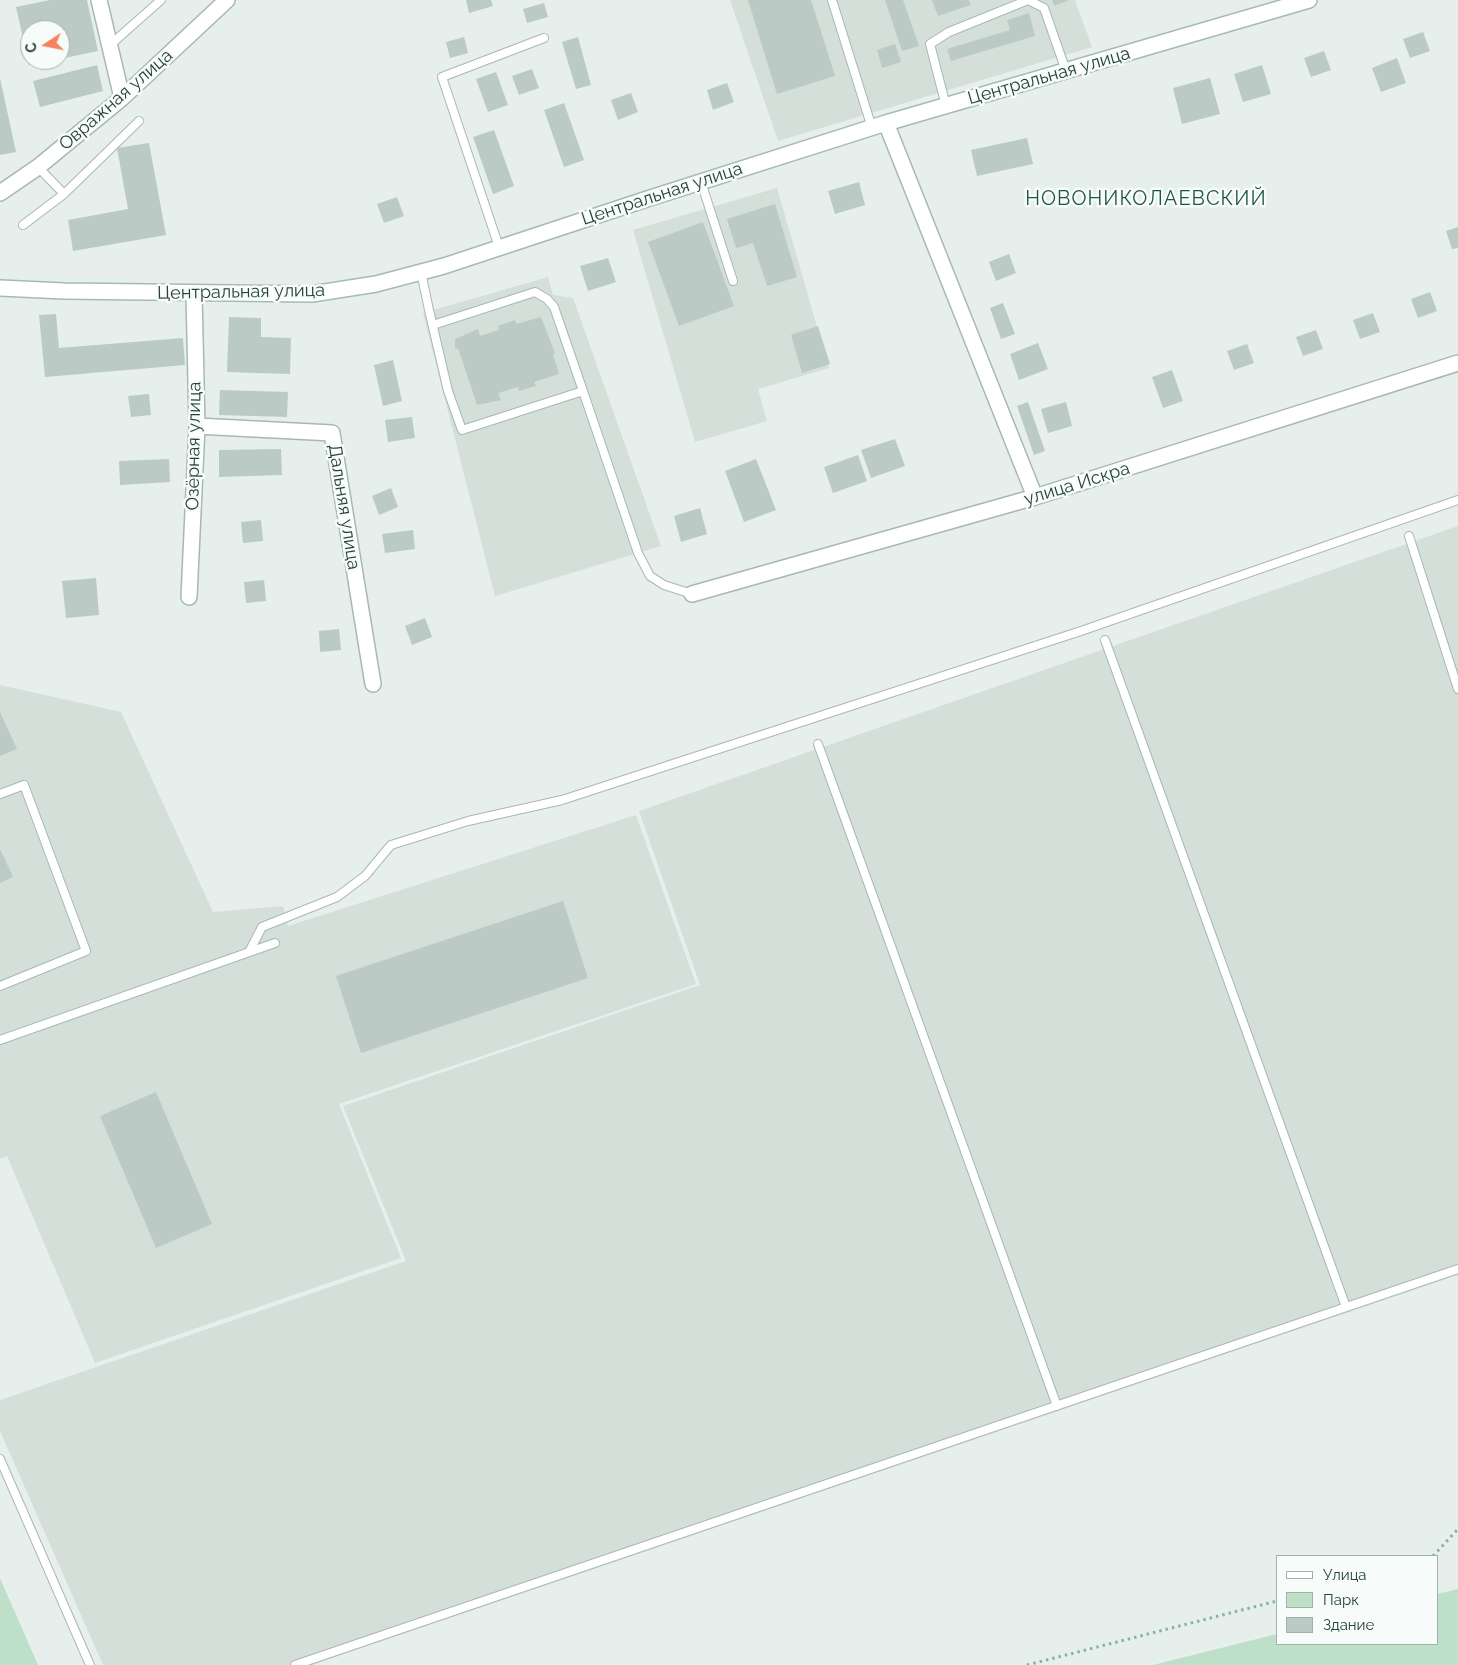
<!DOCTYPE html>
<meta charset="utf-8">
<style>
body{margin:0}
#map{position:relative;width:1458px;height:1665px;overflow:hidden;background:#e6efeb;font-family:Raleway,sans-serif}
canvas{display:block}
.legend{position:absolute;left:1276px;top:1555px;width:162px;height:90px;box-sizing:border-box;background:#f7fbf9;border:1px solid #a3b1ad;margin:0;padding:6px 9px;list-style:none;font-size:15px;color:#24423a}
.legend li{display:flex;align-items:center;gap:10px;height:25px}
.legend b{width:25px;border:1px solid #a3b1ad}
.north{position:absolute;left:20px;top:20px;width:50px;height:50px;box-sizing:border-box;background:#f7fbf9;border:1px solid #a3b1ad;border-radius:50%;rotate:259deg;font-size:14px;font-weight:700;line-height:20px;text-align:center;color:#24423a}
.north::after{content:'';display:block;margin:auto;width:18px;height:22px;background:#f4845f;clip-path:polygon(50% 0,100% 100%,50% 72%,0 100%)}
</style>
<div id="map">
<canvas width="1458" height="1665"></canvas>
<ul class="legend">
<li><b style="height:6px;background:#fff"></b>Улица</li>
<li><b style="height:14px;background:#bfe0c8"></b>Парк</li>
<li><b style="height:14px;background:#bbcac4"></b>Здание</li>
</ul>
<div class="north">С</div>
</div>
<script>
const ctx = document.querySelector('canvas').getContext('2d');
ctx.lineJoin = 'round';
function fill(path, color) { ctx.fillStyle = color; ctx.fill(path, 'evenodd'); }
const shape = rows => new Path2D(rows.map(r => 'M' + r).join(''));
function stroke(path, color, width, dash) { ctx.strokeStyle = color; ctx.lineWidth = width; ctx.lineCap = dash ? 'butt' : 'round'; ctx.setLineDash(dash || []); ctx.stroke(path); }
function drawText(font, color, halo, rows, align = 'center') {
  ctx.font = font + ' Raleway,sans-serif'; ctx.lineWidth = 5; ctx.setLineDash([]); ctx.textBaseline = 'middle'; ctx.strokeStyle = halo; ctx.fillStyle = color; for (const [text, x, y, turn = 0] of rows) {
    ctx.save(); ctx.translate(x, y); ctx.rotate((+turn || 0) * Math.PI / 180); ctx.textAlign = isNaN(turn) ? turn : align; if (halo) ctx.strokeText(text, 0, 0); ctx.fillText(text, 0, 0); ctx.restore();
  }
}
fill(shape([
 [730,0,1075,0,1092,47,778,141],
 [777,188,829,368,758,389,767,421,695,442,633,230],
 [548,277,553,295,573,298,661,546,495,596,423,313],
 [1458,526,1458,1275,312,1665,103,1665,0,1431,0,1400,406,1261,343,1106,700,985,639,811],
 [0,685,121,712,213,912,283,906,288,926,636,815,696,984,339,1104,401,1258,95,1363,7,1156,0,1159]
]), '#d4dfda');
fill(shape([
 [0,1578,38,1665,0,1665],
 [1458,1589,1458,1665,1153,1665,1277,1634,1277,1644,1437,1644,1437,1594]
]), '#bfe0c8');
fill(shape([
 [50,0,87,0,98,51,60,59,60,30,30,30,30,60,51,61,29,65,16,7],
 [466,0,491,0,493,6,469,13],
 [748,0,811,0,835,76,777,94],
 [885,0,903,0,919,46,902,51],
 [932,0,969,0,971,5,938,16],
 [1052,0,1069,0,1054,6],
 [544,3,548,17,527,23,523,9],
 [1029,13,1035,36,951,61,947,49,1010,30,1007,20],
 [1423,32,1430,51,1410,58,1403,39],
 [464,37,468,53,450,58,446,42],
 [578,37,591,85,576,89,562,42],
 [895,44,901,62,882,68,877,50],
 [1324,51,1331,70,1311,77,1304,58],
 [1397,58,1406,83,1381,92,1372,68],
 [97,65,103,91,40,107,33,81],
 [1262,65,1271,94,1243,102,1234,74],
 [532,69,539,88,519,95,512,76],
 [496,72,508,105,488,112,476,79],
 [0,78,16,152,0,155],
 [1210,78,1220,114,1182,124,1173,88],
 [727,83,734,102,713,110,707,90],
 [631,93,638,112,618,120,611,100],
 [564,103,584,160,564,167,544,110],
 [494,130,514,186,493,194,473,137],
 [1027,138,1033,164,977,176,971,150],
 [149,143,166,235,73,251,68,220,128,209,117,148],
 [859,182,865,205,835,214,828,191],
 [397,197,404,216,384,223,377,204],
 [775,204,797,277,767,286,753,243,736,248,727,219],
 [703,222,734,306,679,326,648,242],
 [1458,227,1458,248,1452,249,1446,231],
 [1009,254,1016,273,996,281,989,262],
 [608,258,616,282,588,291,580,266],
 [1430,292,1437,311,1418,318,1411,299],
 [1003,303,1015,334,1001,339,990,308],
 [1373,313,1380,332,1360,339,1353,320],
 [56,314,59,348,183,338,185,365,45,377,39,315],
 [229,317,261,318,261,337,291,338,290,374,227,372],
 [541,317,555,353,553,354,559,374,534,382,536,386,519,391,518,387,498,393,501,400,477,405,458,348,455,349,455,339,478,329,480,336,499,330,498,326,515,320,516,324],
 [818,326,830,364,802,373,791,335],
 [1316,330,1323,349,1303,356,1296,337],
 [1038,343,1048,369,1019,380,1010,354],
 [1247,344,1254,363,1234,370,1227,351],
 [393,360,402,401,383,406,374,365],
 [1172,370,1183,401,1163,408,1152,377],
 [220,390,288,392,287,417,219,415],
 [149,394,151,415,131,417,128,396],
 [1028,402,1045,451,1034,455,1017,406],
 [1066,402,1072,426,1048,433,1041,409],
 [412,417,415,438,388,442,385,420],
 [895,439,905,466,871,478,861,450],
 [281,449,282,475,219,477,219,450],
 [858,455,867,481,833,493,824,467],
 [169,459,170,482,120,485,119,461],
 [756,459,776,510,744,522,725,471],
 [391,488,398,507,379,515,372,496],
 [700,508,707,534,681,542,674,516],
 [261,520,263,541,243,543,241,522],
 [413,530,415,549,385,553,382,534],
 [96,578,99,615,66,618,62,581],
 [264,580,266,601,246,603,244,582],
 [425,618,432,637,412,645,405,626],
 [339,629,341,650,320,652,319,631],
 [0,712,17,749,0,756],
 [0,849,13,877,0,883],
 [563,901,588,978,361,1053,336,976],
 [156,1092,212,1224,156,1248,100,1116]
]), '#bbcac4');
const service = shape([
 [832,0,872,128],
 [109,46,161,0],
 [946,106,930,44,949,32,1028,0,1044,8,1066,71],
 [38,167,64,194],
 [701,182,733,281],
 [23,225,64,194,139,121],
 [499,247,442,77,544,38],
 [421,272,429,310,448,391,462,430,583,391,554,307,547,299,535,292,433,325],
 [583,391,638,553,650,576,664,585,692,594],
 [1409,536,1458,689],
 [1105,640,1346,1307],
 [818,744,1057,1406],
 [0,794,24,785,86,951,0,986],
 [249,952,262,927,337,897,365,876,391,845,468,821,562,800,1081,631,1458,500],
 [0,1040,275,943],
 [0,1459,90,1665],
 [295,1665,1458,1269]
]);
const minor = shape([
 [99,0,122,98],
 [886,123,1035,497],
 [0,193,38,167,122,98,227,0],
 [197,426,332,433,373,684],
 [692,594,1035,497,1458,363],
 [189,597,197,426,194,294]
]);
const secondary = shape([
 [0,288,64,291,312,294,376,284,444,266,647,199,886,123,1309,0]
]);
stroke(service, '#a8b8b2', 10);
stroke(minor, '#a8b8b2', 18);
stroke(secondary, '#a4bbb3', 18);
stroke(shape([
 [1433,1556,1458,1529],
 [1027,1665,1277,1601]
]), '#86b3a5', 3, [2.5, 4]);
stroke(service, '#fff', 8);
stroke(minor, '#fff', 15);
stroke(secondary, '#fff', 15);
drawText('18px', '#24423a', '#f7fbf9', [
 ["Центральная улица",1049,76,-16],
 ["Овражная улица",116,100,-41],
 ["Центральная улица",662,194,-18],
 ["Центральная улица",241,292,-1],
 ["Озёрная улица",194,446,-89],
 ["улица Искра",1077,484,-17],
 ["Дальняя улица",344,507,81]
]);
ctx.letterSpacing = '1px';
drawText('20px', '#1f5548', '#f7fbf9', [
 ["НОВОНИКОЛАЕВСКИЙ",1146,199]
]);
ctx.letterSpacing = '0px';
</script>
